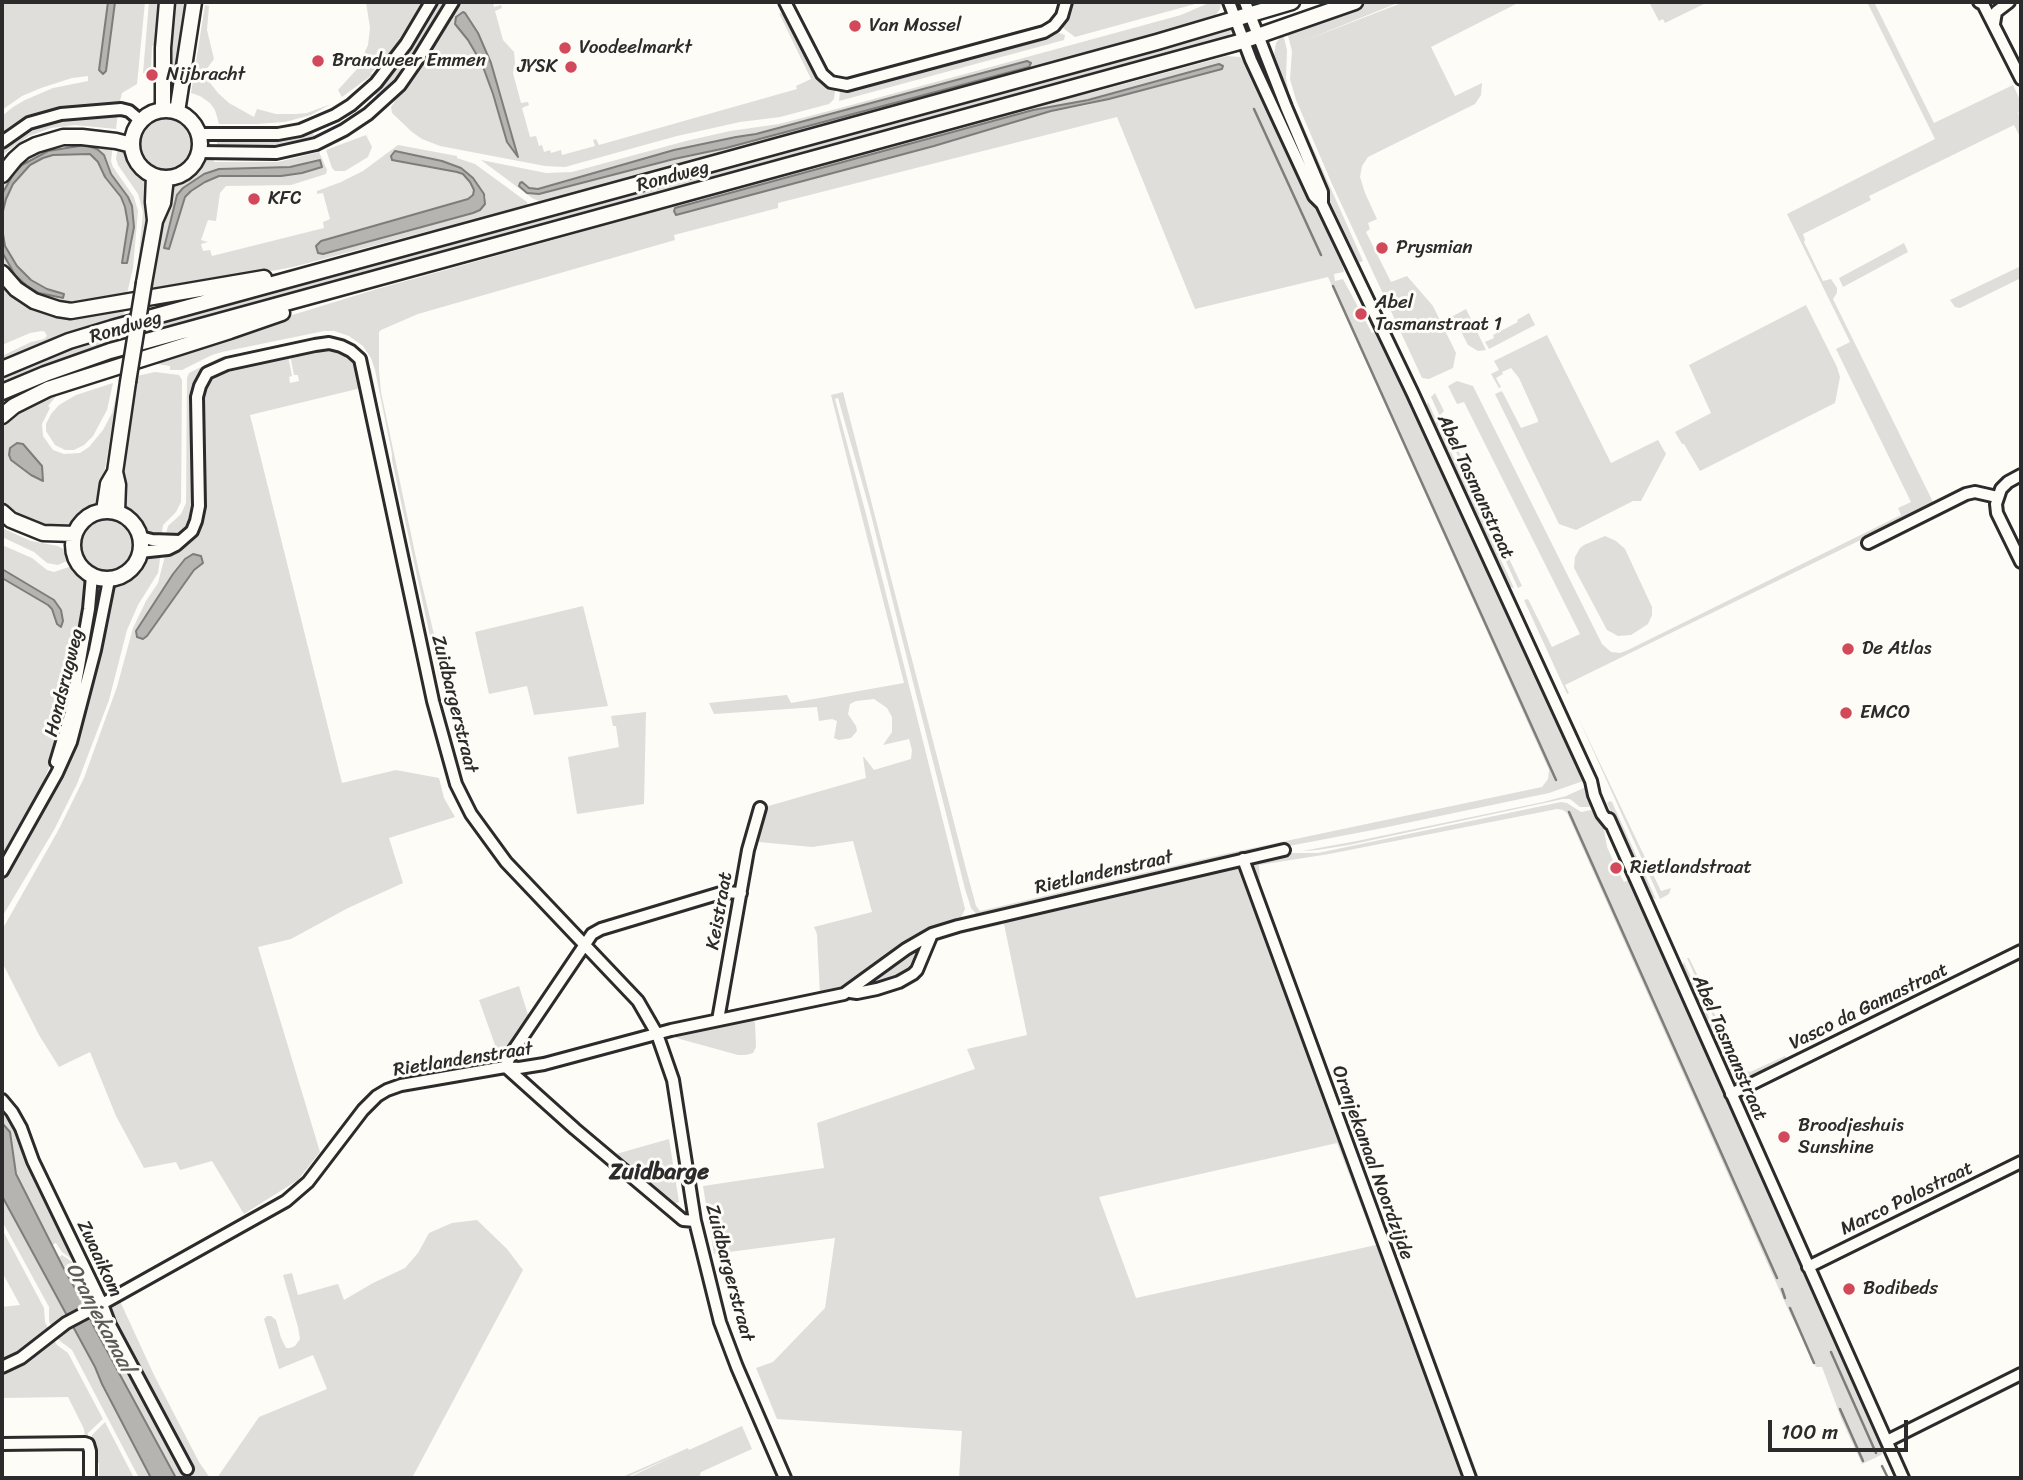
<!DOCTYPE html>
<style>
body{margin:0}
#map{position:relative;width:2023px;height:1480px;overflow:hidden;background:#fdfcf7;font-family:Sriracha,sans-serif}
canvas{display:block}
.frame{position:absolute;inset:0;border:4px solid #2b2b2b;pointer-events:none}
.scale{position:absolute;left:1768px;top:1420px;width:140px;height:32px;box-sizing:border-box;border:4px solid #2b2b2b;border-top:0;padding-left:9px;font-size:21px;line-height:24px;white-space:nowrap;color:#2b2b2b;-webkit-text-stroke:5px #fdfcf7;paint-order:stroke}
</style>
<div id="map">
<canvas width="2023" height="1480"></canvas>
<div class="frame"></div>
<div class="scale">100 m</div>
</div>
<script>
const ctx = document.querySelector('canvas').getContext('2d');
ctx.lineJoin = 'round';
function fill(path, color) { ctx.fillStyle = color; ctx.fill(path, 'evenodd'); }
const shape = rows => new Path2D(rows.map(r => 'M' + r).join(''));
function stroke(path, color, width, dash) { ctx.strokeStyle = color; ctx.lineWidth = width; ctx.lineCap = dash ? 'butt' : 'round'; ctx.setLineDash(dash || []); ctx.stroke(path); }
function drawText(font, color, halo, rows, align = 'center') {
  ctx.font = font + ' Sriracha,sans-serif'; ctx.lineWidth = 6; ctx.setLineDash([]); ctx.textBaseline = 'middle'; ctx.strokeStyle = halo; ctx.fillStyle = color; for (const [text, x, y, turn = 0] of rows) {
    ctx.save(); ctx.translate(x, y); ctx.rotate((+turn || 0) * Math.PI / 180); ctx.textAlign = isNaN(turn) ? turn : align; if (halo) ctx.strokeText(text, 0, 0); ctx.fillText(text, 0, 0); ctx.restore();
  }
}
fill(shape([
 [2,2,108,2,99,70,106,71,115,2,145,2,137,84,122,93,119,105,64,111,2,137,2,116,13,107,25,100,53,88,88,81,88,76,72,78,41,88,22,96,2,110],
 [149,2,162,2,158,30,154,45,152,46,151,69,149,69,148,73,143,73],
 [173,2,189,2,178,92,168,91,169,43],
 [366,2,422,2,389,56,371,73,372,75,342,97,338,90,357,69,368,45,370,28],
 [434,2,449,2,407,70,380,100,372,91],
 [458,2,493,2,494,7,501,5,502,8,495,11,503,40,514,52,515,63,513,73,521,103,528,102,529,105,522,108,530,137,536,136,539,146,542,145,544,152,550,150,551,153,561,150,562,155,595,146,593,140,596,139,599,145,797,89,796,86,811,79,779,13,785,14,817,76,834,87,835,92,834,99,829,104,780,117,740,122,677,136,565,167,545,166,440,146,422,139,412,132,392,113,391,107,428,53],
 [465,13,478,33,491,63,518,156,507,142,485,72,468,40,455,24,456,17,458,14],
 [1071,2,1196,2,1195,4,1075,37,1063,28,1063,25,1068,17],
 [1211,2,1221,2,1220,9,1212,20,549,203,548,201,539,201,532,198,481,160,546,173,572,172,686,141,730,131,779,124,844,107,1181,15],
 [1027,61,1031,63,958,86,726,148,674,159,539,194,519,186,519,183,522,182,529,188,538,189,674,150,736,137,756,134],
 [1369,2,1400,2,1301,42,1404,2,1520,2,1431,47,1455,96,1482,83,1481,95,1475,104,1368,157,1362,166,1360,177,1365,193,1377,219,1368,223,1370,229,1366,232,1391,282,1407,276,1433,306,1456,353,1453,368,1429,379,1422,378,1332,184,1296,100,1290,79,1292,51,1287,32],
 [1649,2,1708,2,1665,23,1663,19,1659,21],
 [1867,2,1874,2,1934,123,2013,85,2021,102,2021,111,2018,113,2021,120,2021,139,2014,125,1869,196,1871,200,1803,234,1805,240,1804,242,1823,281,1831,279,1837,288,1837,293,1833,299,1934,504,1565,685,1569,693,1567,694,1524,600,1528,599,1552,647,1580,634,1464,402,1457,404,1448,386,1457,381,1473,386,1602,644,1611,652,1620,653,1628,650,1901,515,1898,508,1911,502,1836,349,1850,342,1787,214,1935,139],
 [205,5,209,6,207,30,214,59,203,74,218,93,229,103,254,117,257,109,276,114,296,114,307,113,331,104,311,115,285,122,256,124,219,124,215,110,210,103,200,96,191,93],
 [1224,29,1231,29,1232,32,1228,36,1088,75,1048,90,143,336,146,323],
 [1056,32,1065,35,1064,40,839,101,840,91,843,90,856,89,1046,37],
 [1283,34,1287,50,1286,78,1289,94,1363,261,1359,263,1329,199,1313,152,1290,101,1274,56,1276,43],
 [1227,56,1240,57,1252,70,1342,264,1344,272,1334,274,1335,281,1343,279,1372,333,1378,331,1381,336,1583,781,1549,793,1378,829,1273,849,984,917,977,915,971,908,965,889,869,507,838,398,835,399,866,514,965,909,959,922,958,918,914,937,847,986,820,995,817,934,814,927,872,912,853,841,812,847,759,842,765,807,866,778,863,757,864,757,874,770,911,759,912,750,909,739,883,745,892,732,892,717,887,708,874,699,856,701,850,704,848,714,856,726,857,731,851,738,839,740,834,738,837,721,832,719,819,721,817,707,714,714,709,703,787,695,791,703,904,683,831,395,843,392,966,869,976,906,980,911,1229,853,1542,787,1548,779,1549,770,1328,277,1195,309,1117,117,778,203,778,208,674,235,675,240,418,314,381,330,379,332,379,370,381,392,419,572,444,676,439,678,392,460,392,454,375,370,371,358,363,346,349,336,334,331,324,331,222,352,212,355,182,370,170,370,170,366,157,364,138,369,139,363,237,332,377,289,575,234,651,209,1047,101,1091,93],
 [1219,64,1223,67,1221,69,1087,105,1051,111,934,146,676,215,674,211,675,208,1033,110,1088,100],
 [118,112,116,129,75,125,51,128,29,136,2,155,2,145,28,128,48,121],
 '138 144a28 28 0 1 1 56 0a28 28 0 1 1-56 0Z',
 [311,129,316,140,274,150,217,150,217,137],
 [366,135,372,147,368,157,345,171,335,171,332,168,326,150],
 [113,143,111,161,113,167,134,197,138,211,133,268,126,298,77,307,27,294,2,267,2,252,15,275,27,286,48,296,62,299,64,296,40,286,24,274,12,260,4,242,2,215,6,199,18,177,30,165,43,157,61,153,90,154,96,159,105,177,121,197,125,207,128,215,127,263,134,227,133,211,128,197,111,174,104,155,85,145,48,151,30,159,14,173,2,194,2,181,14,165,47,144],
 [119,144,124,149,130,162,149,185,148,220,136,284,143,212,138,194,118,165,116,158],
 [398,145,457,156,457,158,475,164,527,202,529,209,498,218,429,231,293,267,150,294,155,246,163,226,171,191,176,184,192,175,207,159,213,157,214,162,278,162,319,152,327,170,326,174,291,185,226,186,220,193,216,221,208,220,201,240,208,242,201,244,203,251,210,250,212,256,324,228,323,222,330,219,323,193,317,194,317,191,341,182,363,171],
 [395,152,449,163,461,168,475,181,480,191,483,192,486,197,485,204,480,210,473,213,320,254,321,241,468,199,473,195,474,190,470,182,463,175,457,172,424,167],
 [1904,243,1908,252,1843,287,1839,278],
 [2021,266,2021,278,1960,308,1955,307,1950,300],
 [2,278,36,305,125,304,123,319,2,362,2,356,31,342,44,339,47,336,45,332,42,331,30,333,2,345],
 [1806,305,1837,367,1840,377,1835,403,1700,471,1684,444,1682,444,1675,432,1711,413,1689,365],
 [1466,309,1486,350,1478,351,1468,345,1453,316],
 [1529,313,1535,325,1489,349,1485,342,1494,338,1493,335,1518,322,1517,320],
 [121,330,119,343,2,387,2,373,21,365],
 [1547,335,1611,463,1658,440,1666,454,1641,501,1633,501,1576,530,1559,524,1495,394,1502,391,1521,428,1538,422,1538,420,1519,378,1511,368,1502,372,1503,374,1496,378,1501,387,1499,388,1491,374,1499,370,1494,361],
 [322,336,333,336,350,342,366,358,371,369,386,449,384,450,356,348,345,342,333,339,215,363,206,368,198,376,192,395,194,512,191,520,181,533,165,538,168,526,181,514,186,503,187,378,189,373,219,358],
 [325,348,333,348,342,351,354,360,360,386,357,389,250,415,342,783,396,770,439,778,444,798,455,817,389,838,403,883,348,908,291,939,258,947,320,1152,298,1180,244,1214,212,1161,180,1170,176,1162,144,1168,116,1116,90,1052,59,1067,39,1035,2,962,2,930,59,829,84,778,117,687,133,628,146,601,158,583,166,552,178,549,190,541,201,523,203,507,201,401,206,381,217,372,288,356,292,376,289,377,290,383,299,381,298,375,294,375,290,355],
 [193,554,201,556,203,563,194,570,147,636,136,631,173,574,185,559],
 [115,370,114,376,57,395,48,406,50,408,42,424,43,436,53,450,64,454,80,453,89,447,103,430,112,413,116,396,121,389,111,433,101,493,97,503,81,514,66,529,39,529,2,508,2,420,10,412],
 [17,443,23,444,42,466,39,480,11,460,10,458],
 [155,372,179,375,182,380,181,502,176,512,163,525,161,538,151,536,147,533,138,519,128,511,121,501,121,486,126,436,133,389,137,376],
 [113,383,107,410,93,436,84,445,74,450,65,450,55,445,46,431,46,424,51,414,59,405,76,395],
 [1435,393,1444,411,1441,414,1522,586,1518,588,1431,397],
 [1428,402,1514,588,1507,586,1425,409],
 '79 545a28 28 0 1 1 56 0a28 28 0 1 1-56 0Z',
 [2,528,31,541,58,546,65,550,69,560,58,565,47,563,34,552,2,537],
 [1605,536,1616,541,1625,549,1652,607,1652,615,1648,624,1631,635,1618,636,1607,630,1574,568,1575,557,1580,548,1584,545],
 [2,545,32,558,47,570,54,572,72,566,85,581,87,586,68,711,57,748,40,790,2,860,2,578,48,605,52,609,57,624,63,623,57,604,54,600,2,569],
 [161,552,158,573,138,605,127,630,109,700,77,784,54,830,2,917,2,880,54,789,79,727,99,656,111,592,116,586,133,575,147,558],
 [583,606,608,706,534,715,527,686,489,694,475,632],
 [646,712,644,804,577,814,568,757,619,747,616,726,613,726,611,716],
 [1578,717,1661,891,1671,888,1669,894,1660,899],
 [1586,787,1593,805,1588,807,1580,807,1570,799,1563,799,1349,845,1317,850,1302,851,1357,841,1543,802,1566,796],
 [1610,801,1612,802,1656,899,1647,895,1607,803],
 [1561,802,1567,803,1581,812,1591,810,1595,814,1604,830,1607,847,1617,869,1624,882,1629,880,1884,1449,1881,1455,1862,1464,1841,1418,1822,1367,1816,1367,1786,1305,1572,824,1567,813,1563,810,1557,809,1329,854,1259,865,1260,883,1479,1478,1472,1478,1251,870,1256,861,1284,853,1318,853],
 [1235,865,1244,871,1467,1478,959,1478,962,1431,777,1419,756,1368,773,1362,825,1308,835,1238,714,1254,703,1186,824,1168,817,1123,975,1069,967,1049,1027,1035,1004,924,956,935,958,929],
 [1337,1143,1376,1245,1136,1298,1099,1197],
 [928,939,911,973,860,991,864,984],
 [1687,958,1689,958,1696,972,1741,1074,1749,1071,1750,1072,1785,1056,1787,1059,1785,1062,1750,1080,1741,1079],
 [1684,962,1696,988,1695,992,1697,991,1730,1064,1729,1068,1731,1067,1736,1077,1725,1066,1681,970],
 [519,986,529,1018,506,1053,500,1059,479,1000],
 [752,1017,755,1023,756,1047,753,1053,746,1055,738,1055,680,1039,675,1037,674,1034],
 [2,1102,11,1113,80,1265,62,1252,56,1243,52,1245,16,1174,10,1132,2,1123],
 [669,1139,679,1202,672,1205,623,1167,616,1154],
 [2,1196,69,1318,53,1329,49,1321,49,1307,2,1221],
 [477,1220,507,1249,523,1270,412,1478,217,1478,259,1417,327,1389,313,1355,279,1369,264,1319,267,1316,271,1316,276,1320,281,1338,286,1348,290,1348,295,1346,300,1339,298,1327,283,1275,292,1273,298,1295,338,1284,344,1300,373,1283,405,1268,418,1253,429,1233,452,1223],
 [2,1229,44,1308,45,1322,50,1332,31,1348,2,1363,2,1307,20,1305,2,1272],
 [62,1255,78,1266,95,1299,95,1303,86,1309,63,1267,59,1257],
 [119,1299,154,1375,199,1462,210,1478,193,1478,182,1458,108,1311,110,1305],
 [97,1311,100,1311,189,1478,176,1478,93,1325,88,1314],
 [72,1323,95,1367,102,1384,151,1478,139,1478,72,1350,60,1341,56,1336],
 [53,1338,57,1345,68,1353,103,1419,88,1433,88,1439,85,1439,84,1429,68,1397,2,1398,2,1370],
 [105,1422,134,1478,92,1478,99,1476,99,1463,92,1463,92,1435],
 [742,1426,752,1449,701,1472,699,1478,628,1478,678,1454,625,1478,620,1478,688,1448,689,1450]
]), '#dfdeda');
const water = shape([
 [108,2,115,2,106,71,103,74,99,70,108,2],
 [463,12,465,13,478,33,491,63,518,157,507,142,493,94,482,64,468,40,455,24,456,17,463,12],
 [1027,61,1031,63,1029,67,726,148,674,159,539,194,527,193,519,186,520,183,522,182,529,188,538,189,674,150,736,137,756,134,1027,61],
 [1219,64,1223,66,1222,69,1109,99,1051,111,934,146,676,215,674,211,675,208,1033,110,1088,100,1219,64],
 [85,145,97,149,104,155,111,174,128,197,132,206,134,227,127,263,122,263,128,224,125,207,121,197,105,177,98,162,90,154,53,155,43,158,30,165,13,184,6,199,2,215,2,194,14,173,22,165,48,151,85,145],
 [395,151,442,161,461,168,473,178,484,194,485,204,480,210,473,213,323,254,318,253,316,246,321,241,468,199,473,195,474,190,470,182,463,174,457,172,392,160,391,156,395,151],
 [320,160,322,167,302,173,281,176,219,176,205,182,191,191,185,197,169,249,164,248,177,195,183,188,204,174,219,169,290,167,320,160],
 [2,228,5,246,17,266,31,280,47,289,64,294,63,298,39,293,27,286,15,275,2,252,2,228],
 [17,443,23,444,42,466,43,481,31,475,11,460,9,455,10,448,17,443],
 [193,554,201,556,203,563,194,570,147,636,143,639,137,637,136,631,173,574,185,559,193,554],
 [2,569,54,600,61,610,63,621,61,627,57,624,52,609,48,605,2,578,2,569],
 [2,1123,10,1132,16,1174,63,1267,85,1306,93,1325,176,1478,151,1478,102,1384,95,1367,2,1196,2,1123]
]);
fill(water, '#b5b4b1');
stroke(water, '#7e7d7b', 2);
stroke(shape([
 [1254,109,1321,255],
 [1333,286,1556,780],
 [1569,812,1777,1278],
 [1782,1289,1785,1298],
 [1790,1308,1814,1363],
 [1831,1352,1876,1453],
 [1840,1409,1863,1461],
 [1882,1466,1888,1478]
]), '#7e7d7b', 2.5);
const minor = shape([
 [785,2,822,74,831,82,847,85,1044,32,1054,26,1062,16,1066,2],
 [1229,2,1251,60,1314,196,1322,204,1413,394,1591,781,1594,795,1602,814,1610,824],
 [1245,2,1286,107,1322,192,1322,204],
 [1979,2,1983,4,2021,79],
 [1994,24,1996,12,2009,2],
 [199,134,278,134,300,130,335,115,351,105,376,83,406,44,431,2],
 [2,142,29,123,61,114,121,109,129,111,141,121],
 [200,152,276,153,316,144,344,130,368,114,400,85,418,59,453,2],
 [2021,475,2008,482,2001,489,1996,504,1997,513,2021,562],
 [140,537,152,540,180,541],
 [1868,543,1966,494,1975,492,1997,497],
 [140,552,168,549,176,545,192,531,196,521,199,506,197,397,200,386,207,373,227,364,315,345,329,343,341,346,351,351,360,359,433,701,456,784,471,814,506,862,638,1001,657,1034,673,1080,695,1221,720,1322,737,1367,785,1478],
 [56,762,71,712,89,609,92,576],
 [1609,819,1903,1478],
 [1243,859,1470,1478],
 [2,871,57,773,71,742,95,650,109,580],
 [850,992,857,993,877,989,899,982,913,974,917,970,932,934],
 [718,1020,748,850,760,808],
 [505,1067,513,1051,592,934,601,929,724,892,741,893],
 [507,1068,575,1129,683,1220,695,1221],
 [1731,1094,2021,951],
 [2,1100,12,1112,21,1128,33,1161,102,1304,110,1325,187,1469],
 [1808,1267,2021,1162],
 [2,1367,21,1358,66,1323,102,1304,286,1201,308,1182,363,1110,377,1096,387,1090,401,1085,505,1067,519,1068,544,1064,671,1030,844,994,906,949,932,934,958,926,1284,850],
 [1887,1441,2021,1374],
 [2,1444,85,1443,88,1444,90,1451,90,1478]
]);
const major = shape([
 '132 144a34 34 0 1 1 68 0a34 34 0 1 1-68 0Z',
 [163,110,163,48,167,2],
 [177,112,194,2],
 [2,175,15,159,24,151,36,145,63,137,82,137,116,141,132,145],
 [154,176,153,202,155,220],
 [2,273,16,289,34,301,58,309,71,311,264,278],
 [144,283,155,221,163,203,166,178],
 [2,369,69,341,112,328,1157,42,1292,2],
 [2,392,45,374,110,351,1243,41,1355,2],
 [2,416,14,406,48,389,230,331,282,313],
 '73 545a34 34 0 1 1 68 0a34 34 0 1 1-68 0Z',
 [104,511,108,484,115,472],
 [2,512,11,520,43,533,74,534],
 [117,512,118,485,115,472,128,382]
]);
stroke(minor, '#2b2b2b', 16);
stroke(major, '#2b2b2b', 19);
stroke(minor, '#fdfcf7', 10);
stroke(major, '#fdfcf7', 14);
const majorBridge = shape([
 [128,382,144,283]
]);
stroke(majorBridge, '#2b2b2b', 19, []);
stroke(majorBridge, '#fdfcf7', 14);
for (const [x, y, r, color] of [
 [855,26,7,"#d1495b"],
 [565,48,7,"#d1495b"],
 [318,61,7,"#d1495b"],
 [571,67,7,"#d1495b"],
 [152,75,7,"#d1495b"],
 [254,199,7,"#d1495b"],
 [1382,248,7,"#d1495b"],
 [1361,314,7,"#d1495b"],
 [1848,649,7,"#d1495b"],
 [1846,713,7,"#d1495b"],
 [1616,868,7,"#d1495b"],
 [1784,1137,7,"#d1495b"],
 [1849,1289,7,"#d1495b"]
]) { const dot = new Path2D(); dot.arc(x, y, r, 0, 2 * Math.PI); ctx.fillStyle = color; ctx.fill(dot); stroke(dot, '#fdfcf7', 2.5); }
drawText('19px', '#2b2b2b', '#fdfcf7', [
 ["Van Mossel",869,26],
 ["Voodeelmarkt",579,48],
 ["Brandweer Emmen",332,61],
 ["JYSK",557,67,"right"],
 ["Nijbracht",166,75],
 ["KFC",268,199],
 ["Prysmian",1396,248],
 ["Abel",1375,303],
 ["Tasmanstraat 1",1375,325],
 ["De Atlas",1862,649],
 ["EMCO",1860,713],
 ["Rietlandstraat",1630,868],
 ["Broodjeshuis",1798,1126],
 ["Sunshine",1798,1148],
 ["Bodibeds",1863,1289]
], 'left');
drawText('19px', '#2b2b2b', '#fdfcf7', [
 ["Rondweg",673,177,-15],
 ["Rondweg",126,328,-16],
 ["Abel Tasmanstraat",1475,487,65],
 ["Hondsrugweg",65,683,-76],
 ["Zuidbargerstraat",454,704,76],
 ["Rietlandenstraat",1104,873,-13],
 ["Keistraat",720,911,-80],
 ["Vasco da Gamastraat",1869,1007,-26],
 ["Abel Tasmanstraat",1729,1048,66],
 ["Rietlandenstraat",463,1060,-9],
 ["Oranjekanaal Noordzijde",1372,1163,70],
 ["Marco Polostraat",1907,1199,-26],
 ["Zwaaikom",99,1259,65],
 ["Zuidbargerstraat",729,1273,75]
]);
drawText('italic 21px', '#5b5b5a', '#fdfcf7', [
 ["Oranjekanaal",99,1318,62]
]);
drawText('bold 23px', '#2b2b2b', '#fdfcf7', [
 ["Zuidbarge",659,1173]
]);
</script>
